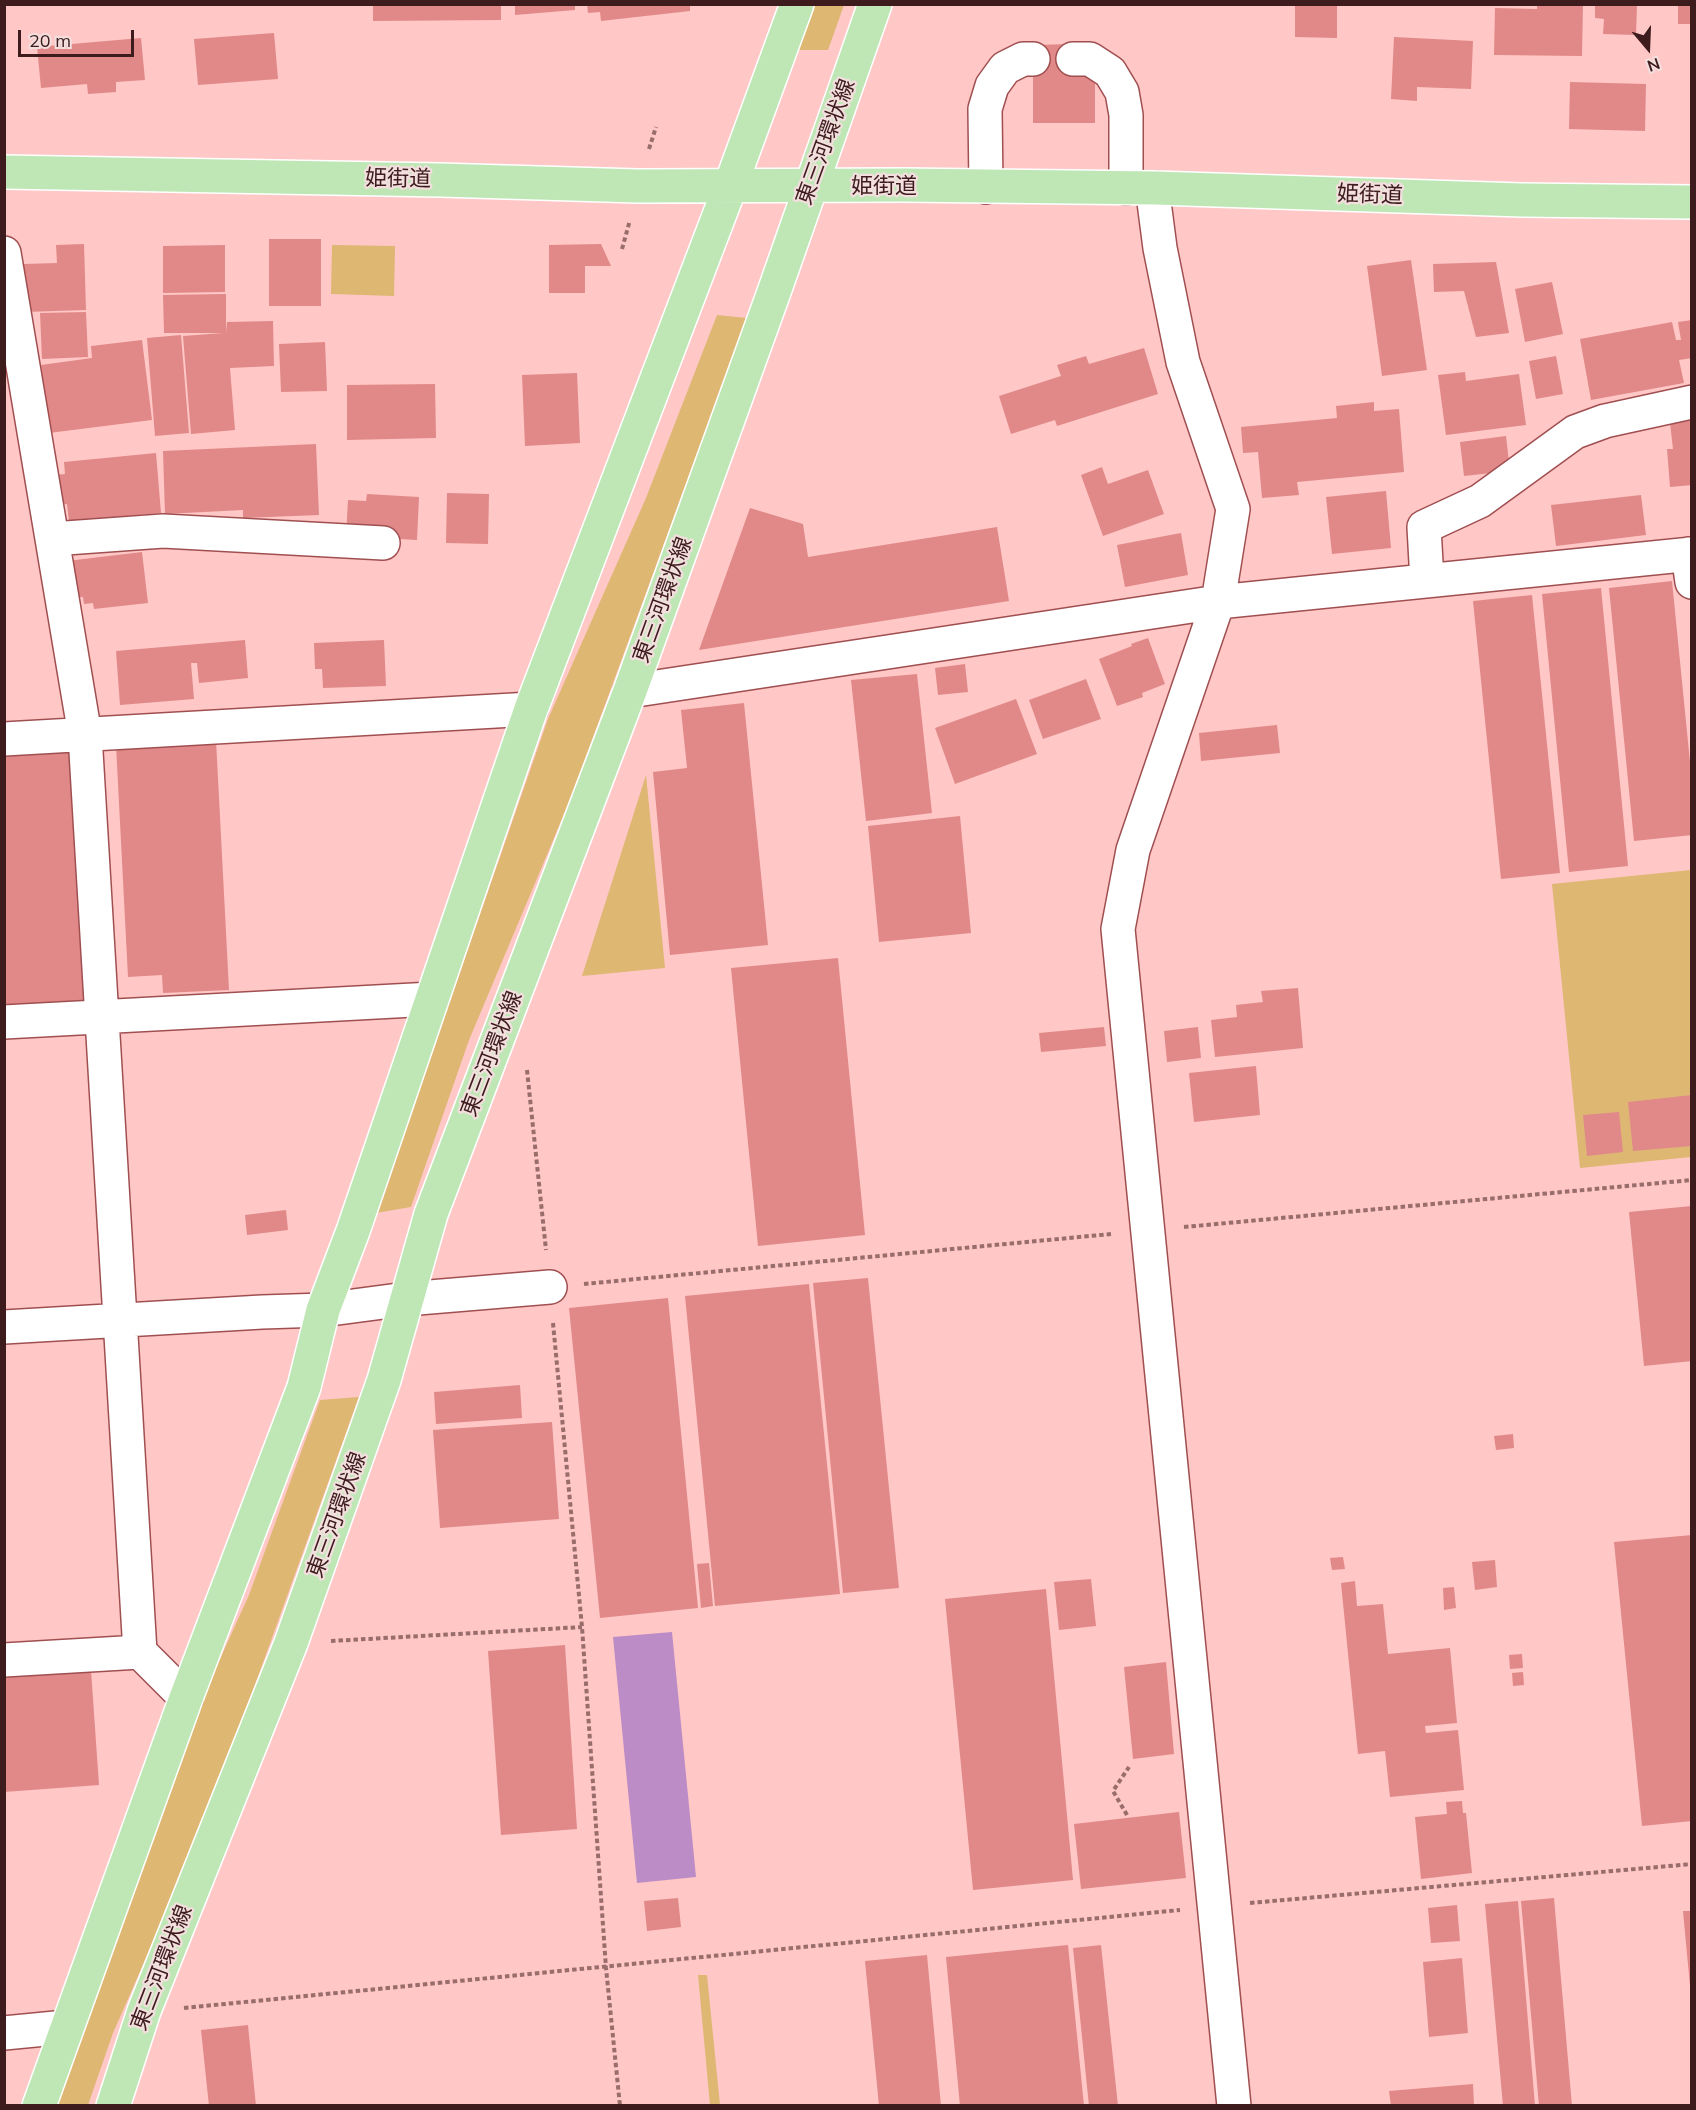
<!DOCTYPE html>
<meta charset="utf-8">
<style>
body{margin:0}
#map{position:relative;width:1696px;height:2110px;overflow:hidden;background:#ffc7c5;font-family:Mulish,sans-serif}
canvas{display:block}
.frame{position:absolute;inset:0;border:6px solid #3e1c1d;pointer-events:none}
.north{position:absolute;left:1618px;top:18px;width:60px;height:60px;-webkit-text-stroke:4px #f2dfde;paint-order:stroke;rotate:161deg;font-size:16px;font-weight:700;line-height:24px;text-align:center;color:#3e1c1d}
.north::after{content:'';display:block;margin:auto;width:21px;height:27px;background:#3e1c1d;clip-path:polygon(50% 0,100% 100%,50% 72%,0 100%)}
.scale{position:absolute;left:18px;top:30px;width:116px;height:27px;box-sizing:border-box;border:3px solid #3e1c1d;border-top:0;padding-left:8px;font-size:18px;line-height:21px;white-space:nowrap;color:#3e1c1d;-webkit-text-stroke:4px #f2dfde;paint-order:stroke}
</style>
<div id="map">
<canvas width="1696" height="2110"></canvas>
<div class="frame"></div>
<div class="north">N</div>
<div class="scale">20 m</div>
</div>
<script>
const ctx = document.querySelector('canvas').getContext('2d');
ctx.lineJoin = 'round';
function fill(path, color) { ctx.fillStyle = color; ctx.fill(path, 'evenodd'); }
const shape = rows => new Path2D(rows.map(r => 'M' + r).join(''));
function stroke(path, color, width, dash) { ctx.strokeStyle = color; ctx.lineWidth = width; ctx.lineCap = dash ? 'butt' : 'round'; ctx.setLineDash(dash || []); ctx.stroke(path); }
function drawText(font, color, halo, rows, align = 'center') {
  ctx.font = font + ' Mulish,"Noto Sans JP",sans-serif'; ctx.lineWidth = 4.5; ctx.setLineDash([]); ctx.textBaseline = 'middle'; ctx.strokeStyle = halo; ctx.fillStyle = color; for (const [text, x, y, turn = 0] of rows) {
    ctx.save(); ctx.translate(x, y); ctx.rotate((+turn || 0) * Math.PI / 180); ctx.textAlign = isNaN(turn) ? turn : align; if (halo) ctx.strokeText(text, 0, 0); ctx.fillText(text, 0, 0); ctx.restore();
  }
}
fill(shape([
 [814,5,844,5,828,50,798,50],
 [332,245,395,246,394,296,331,294],
 [717,315,747,318,570,800,469,1040,411,1207,376,1213,548,719,646,498],
 [646,775,665,968,582,976],
 [1691,870,1691,1157,1580,1168,1552,884],
 [359,1397,204,1826,113,2033,88,2105,55,2106,171,1767,249,1595,320,1400],
 [698,1975,707,1975,720,2105,710,2105]
]), '#deb773');
fill(shape([
 [672,1632,696,1877,637,1883,613,1637]
]), '#bc8cc7');
fill(shape([
 [373,4,501,4,501,20,373,21],
 [515,4,575,4,575,10,515,15],
 [587,4,690,4,690,11,601,21,600,12,588,13],
 [1295,4,1337,4,1337,38,1295,37],
 [1537,4,1583,4,1582,56,1494,55,1495,8,1537,9],
 [1595,4,1637,4,1636,35,1603,34,1604,19,1595,18],
 [1678,4,1692,4,1692,24,1678,24],
 [274,33,278,79,198,85,194,39],
 [1394,37,1473,41,1471,89,1417,87,1417,101,1391,99],
 [141,38,145,80,116,82,116,92,88,94,87,84,41,88,37,47],
 [1073,44,1095,73,1095,123,1033,123,1033,45],
 [1570,82,1646,84,1645,131,1569,129],
 [269,239,321,239,321,306,269,306],
 [84,244,86,310,25,312,24,264,57,263,56,245],
 [601,244,611,266,585,266,585,293,549,293,549,245],
 [225,245,225,292,163,293,163,246],
 [1411,260,1427,370,1382,376,1367,266],
 [1496,262,1509,333,1476,337,1464,291,1434,292,1433,264],
 [1552,282,1563,334,1525,342,1515,289],
 [226,294,226,333,227,322,273,321,274,366,230,368,235,430,191,434,183,336,223,333,164,333,163,295],
 [86,312,88,357,42,359,40,313],
 [1692,320,1692,358,1679,360,1684,383,1591,400,1580,339,1672,322,1676,340,1681,340,1678,322],
 [181,335,189,433,155,436,147,338],
 [142,340,152,420,49,433,41,365,92,358,91,346],
 [325,342,327,391,281,392,279,344],
 [1144,348,1158,394,1057,426,1055,420,1011,434,999,396,1061,376,1057,365,1086,356,1089,364],
 [1556,356,1563,394,1536,399,1529,361],
 [1465,372,1466,381,1519,374,1526,425,1446,435,1438,375],
 [577,373,580,443,525,446,522,375],
 [435,384,436,438,347,440,347,385],
 [1374,402,1374,411,1399,409,1404,472,1297,482,1299,495,1262,498,1258,452,1243,453,1241,427,1337,418,1336,406],
 [1692,412,1692,485,1670,487,1667,449,1673,449,1669,414],
 [1506,436,1510,471,1464,476,1460,442],
 [316,444,319,515,243,518,243,510,165,514,163,451],
 [156,453,161,513,69,521,67,504,58,505,56,475,65,474,64,462],
 [1102,467,1108,484,1148,470,1164,514,1103,536,1081,475],
 [1386,491,1391,548,1332,554,1326,497],
 [447,493,489,494,488,544,446,543],
 [367,494,419,497,417,540,346,536,348,500,366,501],
 [1641,495,1646,535,1556,546,1551,505],
 [750,508,803,524,808,557,997,527,1009,601,699,650],
 [1181,533,1188,575,1125,587,1117,545],
 [142,552,148,603,94,609,93,603,84,604,83,597,71,598,67,561],
 [1672,581,1692,782,1692,835,1634,841,1609,588],
 [1601,588,1628,866,1569,872,1542,594],
 [1532,595,1560,873,1501,879,1473,601],
 [1148,638,1165,684,1142,693,1143,697,1117,706,1099,659,1132,646,1131,644],
 [245,640,248,678,199,683,197,663,191,663,194,699,120,705,116,651],
 [384,640,386,686,323,688,322,669,315,669,314,643],
 [965,664,968,692,938,695,935,668],
 [917,674,932,813,866,821,851,680],
 [1086,679,1101,719,1043,739,1029,700],
 [1016,699,1037,754,955,784,935,728],
 [744,703,768,945,670,955,653,772,687,768,681,710],
 [1277,725,1280,753,1201,761,1199,733],
 [216,740,229,990,163,993,162,975,128,977,116,745],
 [72,748,85,1004,4,1008,4,751],
 [960,816,971,933,879,942,868,826],
 [838,958,865,1235,758,1246,731,968],
 [1298,988,1303,1048,1215,1057,1211,1020,1237,1017,1236,1005,1263,1002,1261,991],
 [1104,1027,1106,1046,1041,1052,1039,1033],
 [1198,1027,1201,1058,1167,1062,1164,1031],
 [1256,1066,1260,1115,1194,1122,1189,1073],
 [1692,1095,1692,1146,1633,1151,1628,1102],
 [1619,1112,1623,1152,1587,1156,1583,1115],
 [1692,1206,1692,1361,1644,1366,1629,1212],
 [286,1210,288,1230,247,1235,245,1215],
 [868,1278,899,1588,843,1593,813,1283],
 [809,1284,840,1594,715,1606,685,1296],
 [668,1298,698,1608,600,1618,569,1308],
 [520,1385,522,1418,436,1424,434,1392],
 [552,1422,559,1519,440,1528,433,1430],
 [1513,1434,1514,1448,1496,1450,1494,1436],
 [1692,1535,1692,1821,1642,1826,1614,1542],
 [1343,1557,1345,1569,1332,1570,1330,1558],
 [1495,1560,1497,1587,1475,1590,1472,1562],
 [709,1563,713,1606,701,1608,697,1564],
 [1091,1579,1096,1626,1059,1630,1054,1582],
 [1355,1581,1357,1606,1383,1604,1388,1654,1450,1648,1457,1723,1425,1726,1426,1733,1458,1730,1464,1790,1390,1797,1385,1751,1358,1754,1341,1583],
 [1454,1587,1456,1608,1444,1610,1443,1588],
 [1046,1589,1073,1880,973,1890,945,1599],
 [565,1645,577,1829,501,1835,488,1651],
 [1522,1654,1523,1668,1510,1669,1509,1655],
 [1166,1662,1174,1754,1133,1759,1124,1667],
 [91,1670,99,1785,4,1792,4,1676],
 [1523,1672,1524,1685,1513,1686,1512,1673],
 [1462,1801,1463,1813,1466,1813,1472,1873,1421,1879,1415,1817,1447,1814,1446,1802],
 [1179,1812,1186,1878,1081,1889,1074,1824],
 [678,1898,681,1927,647,1931,644,1901],
 [1554,1898,1572,2106,1539,2106,1521,1901],
 [1518,1901,1535,2106,1503,2106,1485,1904],
 [1457,1905,1460,1941,1431,1943,1428,1908],
 [1683,1911,1692,1911,1692,1986,1690,1986],
 [1068,1945,1084,2106,960,2106,946,1957],
 [1101,1945,1118,2106,1089,2106,1073,1948],
 [927,1955,941,2106,879,2106,865,1961],
 [1462,1958,1468,2033,1429,2037,1423,1962],
 [248,2025,256,2106,209,2106,201,2030],
 [1473,2084,1474,2106,1391,2106,1389,2091]
]), '#e18989');
const minor = shape([
 [1073,59,1090,59,1110,72,1122,92,1126,115,1126,188],
 [986,187,985,109,992,86,1005,68,1023,59,1033,59],
 [1155,188,1154,202,1160,248,1183,362,1233,509,1218,602,1133,850,1118,929,1234,2106],
 [4,253,85,735,140,1652,186,1698],
 [52,539,163,531,383,543],
 [1688,554,1692,582],
 [1427,581,1424,527,1480,501,1575,432,1605,421,1692,402],
 [630,691,1218,602,1692,554],
 [4,739,531,709],
 [4,1022,432,999],
 [4,1327,262,1312,323,1310,406,1299,550,1287],
 [4,1660,140,1652],
 [4,2033,66,2027]
]);
const major = shape([
 [4,172,440,180,638,186,904,185,1155,188,1522,200,1692,202],
 [39,2106,186,1698,304,1387,323,1310,353,1231,531,709,730,187,797,4],
 [113,2106,144,2011,291,1643,384,1380,431,1214,630,691,774,292,875,4]
]);
stroke(minor, '#a04f51', 36);
stroke(major, '#fff', 36);
stroke(shape([
 [649,149,656,127],
 [622,249,630,220],
 [527,1070,546,1250],
 [1184,1227,1692,1180],
 [584,1284,1111,1234],
 [553,1323,582,1627,606,1968,620,2106],
 [331,1641,582,1627],
 [1127,1815,1113,1791,1129,1767],
 [1250,1903,1692,1864],
 [184,2008,1180,1910]
]), '#9a6d6d', 4, [4.5, 3]);
stroke(minor, '#fff', 33);
stroke(major, '#bfe7b6', 33);
drawText('22px', '#3e1c1d', '#f2dfde', [
 ["東三河環状線",826,142,-70],
 ["姫街道",398,179,1],
 ["姫街道",884,186],
 ["姫街道",1370,195,2],
 ["東三河環状線",663,600,-70],
 ["東三河環状線",492,1054,-69],
 ["東三河環状線",337,1515,-70],
 ["東三河環状線",162,1968,-69]
]);
</script>
